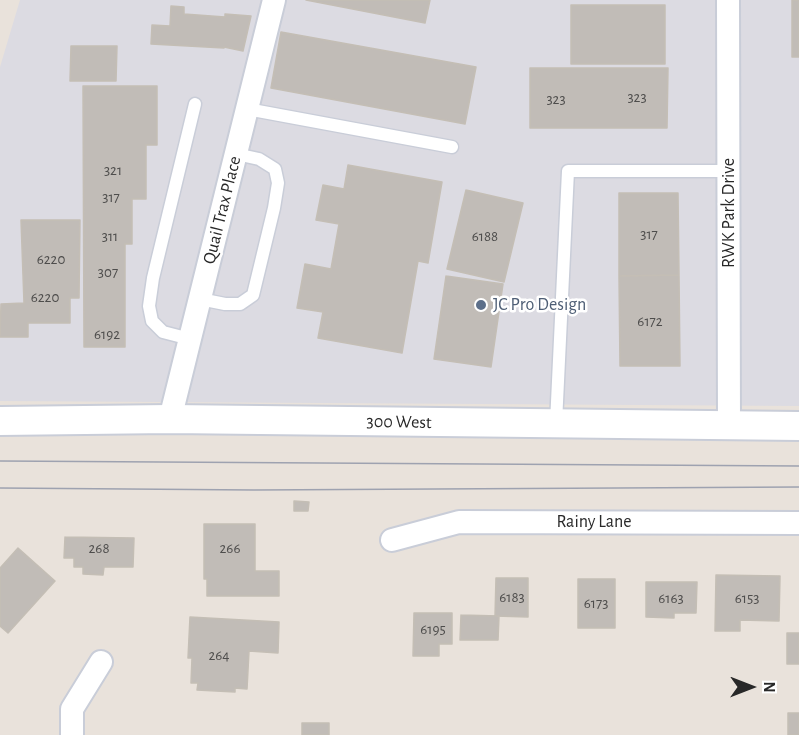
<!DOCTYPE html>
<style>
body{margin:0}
#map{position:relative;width:799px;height:735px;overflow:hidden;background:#e9e2db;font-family:"Alegreya Sans",sans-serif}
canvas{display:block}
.north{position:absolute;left:721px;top:657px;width:60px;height:60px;-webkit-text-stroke:4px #fff;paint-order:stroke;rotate:90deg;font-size:16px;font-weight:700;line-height:24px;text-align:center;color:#282828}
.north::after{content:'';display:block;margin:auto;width:21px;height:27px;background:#282828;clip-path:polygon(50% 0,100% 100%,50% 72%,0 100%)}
</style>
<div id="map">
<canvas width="799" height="735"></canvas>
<div class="north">N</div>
</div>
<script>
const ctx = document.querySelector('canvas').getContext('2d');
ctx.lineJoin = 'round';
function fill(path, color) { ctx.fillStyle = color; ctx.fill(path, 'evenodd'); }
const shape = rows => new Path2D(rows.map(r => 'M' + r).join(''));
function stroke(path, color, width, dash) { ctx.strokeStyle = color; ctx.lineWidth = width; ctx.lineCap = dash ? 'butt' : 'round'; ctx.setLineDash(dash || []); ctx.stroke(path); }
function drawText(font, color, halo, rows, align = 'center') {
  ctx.font = font + ' "Alegreya Sans",sans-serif'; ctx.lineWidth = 5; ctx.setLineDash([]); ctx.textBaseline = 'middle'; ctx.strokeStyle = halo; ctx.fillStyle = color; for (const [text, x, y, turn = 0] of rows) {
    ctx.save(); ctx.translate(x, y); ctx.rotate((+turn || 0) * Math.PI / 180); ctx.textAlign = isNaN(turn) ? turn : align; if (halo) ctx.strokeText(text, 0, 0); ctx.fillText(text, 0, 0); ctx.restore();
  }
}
fill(shape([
 [20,0,799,0,799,406,0,401,0,67]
]), '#dcdbe2');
const building = shape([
 [306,0,430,0,425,23,306,0],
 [792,0,799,0,799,57,792,57,792,0],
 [571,5,665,5,665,64,571,64,571,5],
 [171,6,184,7,184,14,225,17,225,14,251,16,243,51,224,47,224,48,151,44,152,25,170,26,171,6],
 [281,32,476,67,465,124,271,88,281,32],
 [71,46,117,46,116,81,70,81,71,46],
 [530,68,668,68,667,128,530,128,530,68],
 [83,86,157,86,157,145,146,145,146,199,132,199,132,244,125,244,125,347,84,347,83,86],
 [348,165,442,182,428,263,418,261,402,353,318,338,323,312,297,308,305,264,331,269,339,224,316,220,323,185,344,189,348,165],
 [466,190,523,203,504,282,447,269,466,190],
 [619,193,678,193,679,275,619,276,619,193],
 [21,220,80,220,79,298,70,298,70,323,28,323,28,337,0,337,1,304,24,303,21,220],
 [679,275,680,366,620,366,619,276,679,275],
 [446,276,503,284,491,367,434,359,446,276],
 [294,501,309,502,308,511,294,511,294,501],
 [204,524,255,524,255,571,279,571,279,596,207,596,207,579,204,579,204,524],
 [65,537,134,538,133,567,104,567,103,575,83,574,83,567,74,567,74,558,64,558,65,537],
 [18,548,55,581,8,633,0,626,0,568,18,548],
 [716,575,780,576,779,621,740,620,740,631,715,631,716,575],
 [496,578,528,578,528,617,495,616,496,578],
 [578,579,615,579,615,628,578,628,578,579],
 [646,582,697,582,696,613,674,613,674,618,646,617,646,582],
 [414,613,452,613,452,644,439,644,439,656,413,656,414,613],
 [461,615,499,616,498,640,460,640,461,615],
 [190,617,279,622,278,653,249,651,247,689,235,688,235,692,197,690,198,683,191,683,192,658,188,658,190,617],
 [787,633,799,633,799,664,787,664,787,633],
 [788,713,799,713,799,735,788,735,788,713],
 [302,723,329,723,329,735,302,735,302,723]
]);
fill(building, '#c1bcb7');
stroke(building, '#c4beb5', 1.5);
const service = shape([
 [247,109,452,147],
 [200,299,225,304,240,304,253,295,274,208,278,183,275,169,259,159,236,154],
 [190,339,163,332,152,321,149,306,153,278,195,104],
 [556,423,568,171,729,171]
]);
const minor = shape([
 [728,0,729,426],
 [170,419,274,0],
 [392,540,459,522,799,523],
 [72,735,72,709,101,662]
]);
const tertiary = shape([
 [0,421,170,419,799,426]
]);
stroke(service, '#c9cdd8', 15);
stroke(minor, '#c9cdd8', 26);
stroke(tertiary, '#c9cdd8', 32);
stroke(service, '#fff', 12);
stroke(minor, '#fff', 22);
stroke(tertiary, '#fff', 28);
stroke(shape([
 [0,461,799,466],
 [0,488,254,490,799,487]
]), '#9ea2b0', 1.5);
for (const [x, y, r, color] of [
 [481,305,6,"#5c6f8a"]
]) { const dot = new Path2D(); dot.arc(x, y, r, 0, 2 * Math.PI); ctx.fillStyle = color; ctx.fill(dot); stroke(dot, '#fff', 2); }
drawText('15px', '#4e4d4c', null, [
 ["323",637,97],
 ["323",556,99],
 ["321",113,170],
 ["317",111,197],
 ["317",649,234],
 ["311",110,236],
 ["6188",485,236],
 ["6220",51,259],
 ["307",108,272],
 ["6220",45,297],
 ["6172",650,321],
 ["6192",107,334],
 ["268",99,548],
 ["266",230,548],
 ["6183",512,597],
 ["6163",671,598],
 ["6153",747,598],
 ["6173",596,603],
 ["6195",433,629],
 ["264",219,655]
]);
drawText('18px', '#282828', '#fff', [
 ["Quail Trax Place",222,210,-76],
 ["RWK Park Drive",729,213,-90],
 ["300 West",399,422,1],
 ["Rainy Lane",594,522]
]);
drawText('18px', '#4e5e75', '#fff', [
 ["JC Pro Design",493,305]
], 'left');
</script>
